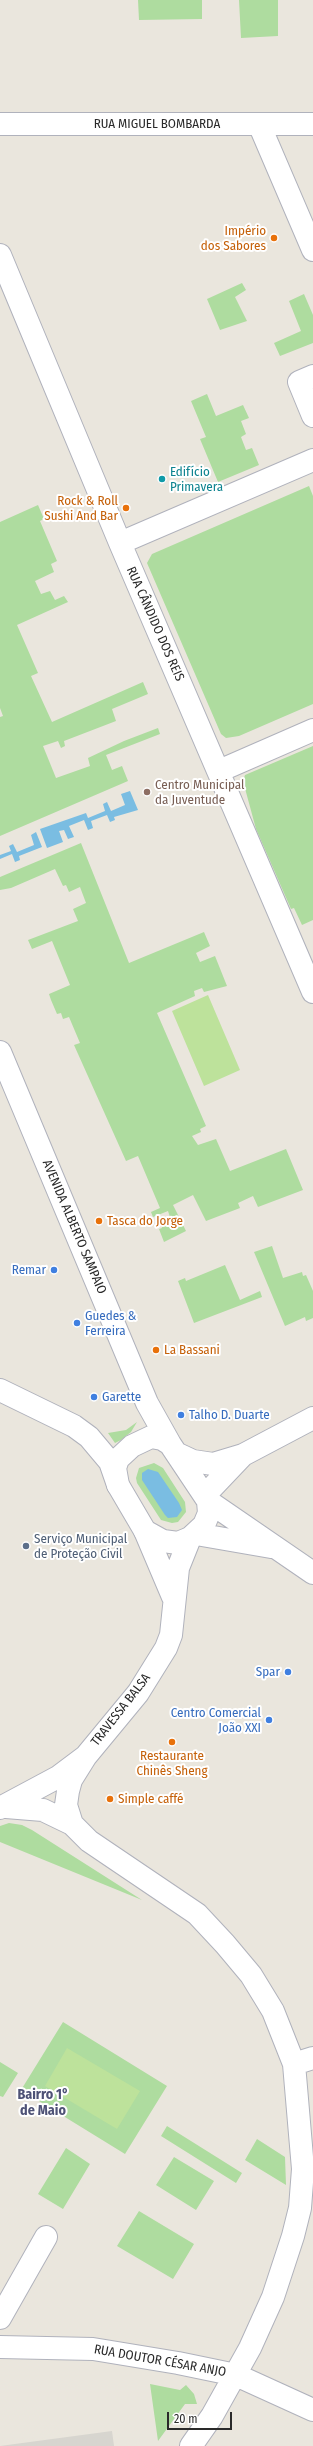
<!DOCTYPE html>
<meta charset="utf-8">
<style>
body{margin:0}
#map{position:relative;width:313px;height:2446px;overflow:hidden;background:#eae6dd;font-family:"Fira Sans Condensed",sans-serif}
canvas{display:block}
.scale{position:absolute;left:167px;top:2412px;width:65px;height:18px;box-sizing:border-box;border:2px solid #2a2a2a;border-top:0;padding-left:5px;font-size:12px;line-height:14px;white-space:nowrap;color:#2a2a2a;-webkit-text-stroke:3px #fff;paint-order:stroke}
</style>
<div id="map">
<canvas width="313" height="2446"></canvas>
<div class="scale">20 m</div>
</div>
<script>
const ctx = document.querySelector('canvas').getContext('2d');
ctx.lineJoin = 'round';
function fill(path, color) { ctx.fillStyle = color; ctx.fill(path, 'evenodd'); }
const shape = rows => new Path2D(rows.map(r => 'M' + r).join(''));
function stroke(path, color, width, dash) { ctx.strokeStyle = color; ctx.lineWidth = width; ctx.lineCap = dash ? 'butt' : 'round'; ctx.setLineDash(dash || []); ctx.stroke(path); }
function drawText(font, color, halo, rows, align = 'center') {
  ctx.font = font + ' "Fira Sans Condensed",sans-serif'; ctx.lineWidth = 4; ctx.setLineDash([]); ctx.textBaseline = 'middle'; ctx.strokeStyle = halo; ctx.fillStyle = color; for (const [text, x, y, turn = 0] of rows) {
    ctx.save(); ctx.translate(x, y); ctx.rotate((+turn || 0) * Math.PI / 180); ctx.textAlign = isNaN(turn) ? turn : align; if (halo) ctx.strokeText(text, 0, 0); ctx.fillText(text, 0, 0); ctx.restore();
  }
}
fill(shape([
 [138,0,202,0,202,19,139,20],
 [239,0,278,0,278,36,241,38],
 [242,283,246,290,235,297,247,321,220,330,207,299],
 [304,294,313,315,313,343,280,356,274,343,301,331,289,301],
 [207,394,216,416,243,405,249,418,241,421,246,434,241,437,246,450,252,448,259,465,218,482,200,439,206,437,191,401],
 [309,486,313,496,313,704,239,736,226,738,221,734,147,563,152,554],
 [38,505,44,519,40,521,57,561,51,564,54,572,35,581,41,594,50,591,55,600,64,596,68,602,17,625,38,673,31,676,52,722,143,682,148,694,112,709,116,721,64,741,65,746,61,748,58,741,43,746,56,778,90,766,88,758,124,741,158,728,160,734,106,755,112,770,122,766,128,781,0,836,0,717,3,716,0,708,0,522],
 [313,746,313,920,302,925,294,908,291,909,256,829,243,781,245,775],
 [81,843,129,963,204,932,210,946,196,953,200,962,215,956,227,986,204,992,202,988,194,991,195,996,157,1013,206,1126,200,1129,201,1132,192,1136,198,1145,216,1139,230,1171,286,1149,303,1190,258,1207,253,1196,238,1203,240,1208,206,1221,193,1195,173,1205,186,1231,164,1242,159,1229,162,1228,160,1221,170,1217,168,1211,153,1217,151,1212,160,1208,138,1156,126,1161,74,1045,80,1043,69,1017,63,1019,61,1013,57,1014,51,1000,49,994,70,985,52,941,32,949,28,940,78,921,73,909,86,903,80,887,69,892,66,885,63,886,55,869,11,888,0,890,0,877],
 [272,1246,283,1278,302,1272,303,1276,306,1275,313,1291,313,1318,306,1321,305,1317,285,1326,254,1252],
 [225,1265,240,1300,260,1291,262,1297,194,1323,178,1281,185,1278,186,1281],
 [137,1422,131,1432,121,1440,115,1443,108,1433,126,1430],
 [154,1463,163,1468,185,1502,186,1512,178,1522,172,1523,161,1520,137,1483,136,1478,139,1468],
 [9,1823,22,1825,32,1830,142,1900,0,1842,0,1826],
 [63,2022,167,2086,125,2154,21,2090],
 [0,2062,18,2073,3,2097,0,2096],
 [167,2126,242,2173,236,2183,161,2136],
 [257,2139,285,2157,286,2185,245,2160],
 [66,2148,90,2164,63,2209,38,2194],
 [174,2157,214,2181,196,2210,156,2185],
 [139,2211,194,2244,173,2279,117,2246],
 [150,2384,180,2390,186,2385,194,2394,197,2404,185,2404,158,2441]
]), '#aedc9f');
fill(shape([
 [208,995,240,1070,204,1086,172,1011],
 [67,2048,140,2091,117,2129,45,2086]
]), '#bde29b');
fill(shape([
 [112,2431,114,2446,0,2446]
]), '#d7d5cf');
fill(shape([
 [130,791,138,810,114,817,115,820,110,822,107,815,91,821,93,828,88,830,84,820,69,826,74,837,68,839,64,830,59,831,63,842,47,848,40,829,86,813,88,818,105,811,103,804,107,802,111,811,125,805,121,794],
 [36,832,42,847,19,856,20,860,15,862,12,854,0,859,0,855,11,851,9,846,13,844,17,852,34,845,31,835],
 [148,1469,158,1472,179,1503,182,1510,177,1517,168,1518,165,1515,142,1480,142,1473]
]), '#7abde2');
const minor = shape([
 [259,124,313,250],
 [0,255,120,543,313,992],
 [313,376,299,382,313,416],
 [120,543,313,460],
 [219,771,313,730],
 [145,1531,173,1597],
 [86,1756,71,1780,68,1791,66,1805,72,1824,89,1841,197,1914,225,1944,251,1975,273,2011,294,2064,303,2169,300,2208,293,2236,273,2297,250,2348,212,2416,191,2446],
 [6,1807,43,1810,72,1824],
 [0,1808,58,1777,86,1756,138,1693,166,1648,171,1635,178,1568,190,1538],
 [294,2064,313,2058],
 [0,2318,46,2237],
 [0,2347,93,2349,178,2363,236,2375,313,2410]
]);
const tertiary = shape([
 [0,1390,74,1426,89,1437,110,1462,118,1485]
]);
const secondary = shape([
 [0,124,313,124],
 [0,1052,147,1403,170,1444],
 [151,1437,162,1439,170,1444,208,1501,209,1513,204,1525,190,1538,178,1543,163,1541,145,1531,118,1485,115,1468,118,1459,132,1446,151,1437],
 [178,1454,193,1461,213,1464,243,1455],
 [205,1495,243,1455,313,1418],
 [208,1501,313,1573],
 [196,1534,271,1547]
]);
stroke(minor, '#b0b2bc', 24);
stroke(tertiary, '#b0b2bc', 24);
stroke(secondary, '#b0b2bc', 24);
stroke(minor, '#fff', 22);
stroke(tertiary, '#fff', 22);
stroke(secondary, '#fff', 22);
for (const [x, y, r, color] of [
 [274,238,4,"#e8710a"],
 [162,479,4,"#0f9aa8"],
 [126,508,4,"#e8710a"],
 [147,792,4,"#8d6e63"],
 [99,1221,4,"#e8710a"],
 [54,1270,4,"#3f7fe0"],
 [77,1323,4,"#3f7fe0"],
 [156,1350,4,"#e8710a"],
 [94,1397,4,"#3f7fe0"],
 [181,1415,4,"#3f7fe0"],
 [26,1546,4,"#5c6f8a"],
 [288,1672,4,"#3f7fe0"],
 [269,1720,4,"#3f7fe0"],
 [172,1742,4,"#e8710a"],
 [110,1799,4,"#e8710a"]
]) { const dot = new Path2D(); dot.arc(x, y, r, 0, 2 * Math.PI); ctx.fillStyle = color; ctx.fill(dot); stroke(dot, '#fff', 1.5); }
drawText('13px', '#2a2a2a', '#fff', [
 ["RUA MIGUEL BOMBARDA",157,124],
 ["RUA CÂNDIDO DOS REIS",155,624,66],
 ["AVENIDA ALBERTO SAMPAIO",74,1227,67],
 ["TRAVESSA BALSA",121,1710,-52],
 ["RUA DOUTOR CÉSAR ANJO",160,2361,10]
]);
drawText('13px', '#c56008', '#fff', [
 ["Império",266,231,"right"],
 ["dos Sabores",266,246,"right"],
 ["Rock & Roll",118,501,"right"],
 ["Sushi And Bar",118,516,"right"],
 ["Tasca do Jorge",107,1221],
 ["La Bassani",164,1350],
 ["Restaurante",172,1756,"center"],
 ["Chinês Sheng",172,1771,"center"],
 ["Simple caffé",118,1799]
], 'left');
drawText('13px', '#0d838f', '#fff', [
 ["Edifício",170,472],
 ["Primavera",170,487]
], 'left');
drawText('13px', '#785e54', '#fff', [
 ["Centro Municipal",155,785],
 ["da Juventude",155,800]
], 'left');
drawText('13px', '#366cbe', '#fff', [
 ["Remar",46,1270],
 ["Guedes &",85,1316,"left"],
 ["Ferreira",85,1331,"left"],
 ["Garette",102,1397,"left"],
 ["Talho D. Duarte",189,1415,"left"],
 ["Spar",280,1672],
 ["Centro Comercial",261,1713],
 ["João XXI",261,1728]
], 'right');
drawText('13px', '#4e5e75', '#fff', [
 ["Serviço Municipal",34,1539],
 ["de Proteção Civil",34,1554]
], 'left');
drawText('bold 14px', '#4e5276', '#fff', [
 ["Bairro 1°",43,2095],
 ["de Maio",43,2111]
]);
</script>
